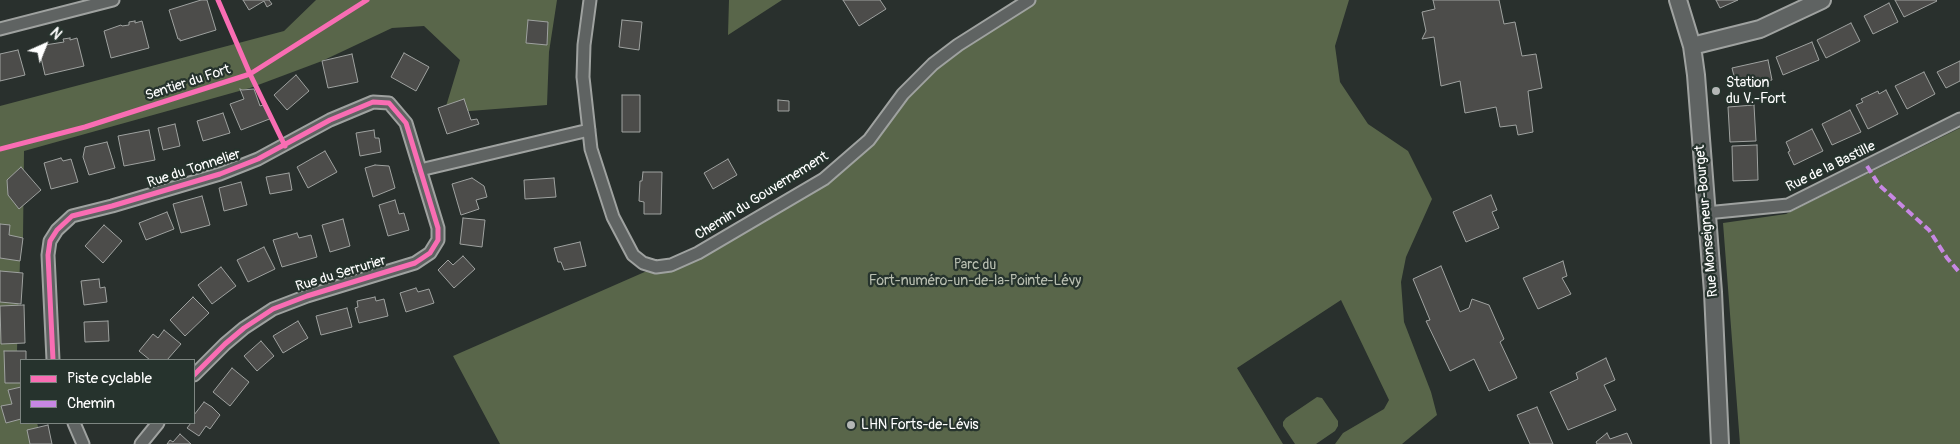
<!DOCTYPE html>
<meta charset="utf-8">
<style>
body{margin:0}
#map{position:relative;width:1960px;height:444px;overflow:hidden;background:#29302d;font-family:Pangolin,sans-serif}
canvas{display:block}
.legend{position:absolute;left:20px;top:359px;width:175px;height:65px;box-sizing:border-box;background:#26332d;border:1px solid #7d8581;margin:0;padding:6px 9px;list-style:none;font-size:15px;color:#fff}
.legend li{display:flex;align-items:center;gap:10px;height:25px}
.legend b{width:25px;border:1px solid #7d8581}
.north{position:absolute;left:20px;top:20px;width:50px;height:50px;-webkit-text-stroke:4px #26332d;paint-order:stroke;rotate:44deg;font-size:14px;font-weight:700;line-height:20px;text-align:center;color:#fff}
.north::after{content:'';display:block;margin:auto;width:18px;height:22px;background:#fff;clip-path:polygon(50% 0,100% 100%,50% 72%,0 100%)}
</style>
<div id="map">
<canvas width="1960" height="444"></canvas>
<ul class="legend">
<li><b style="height:6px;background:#f96db3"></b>Piste cyclable</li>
<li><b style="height:6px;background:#c787e3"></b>Chemin</li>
</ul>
<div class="north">N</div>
</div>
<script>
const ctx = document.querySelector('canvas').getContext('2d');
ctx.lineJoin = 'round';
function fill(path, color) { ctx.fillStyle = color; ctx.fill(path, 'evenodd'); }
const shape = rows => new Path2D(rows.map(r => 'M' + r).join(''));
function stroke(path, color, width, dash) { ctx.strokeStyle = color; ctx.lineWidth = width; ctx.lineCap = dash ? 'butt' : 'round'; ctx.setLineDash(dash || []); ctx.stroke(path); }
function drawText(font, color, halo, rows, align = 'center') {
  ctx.font = font + ' Pangolin,sans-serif'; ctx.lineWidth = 4.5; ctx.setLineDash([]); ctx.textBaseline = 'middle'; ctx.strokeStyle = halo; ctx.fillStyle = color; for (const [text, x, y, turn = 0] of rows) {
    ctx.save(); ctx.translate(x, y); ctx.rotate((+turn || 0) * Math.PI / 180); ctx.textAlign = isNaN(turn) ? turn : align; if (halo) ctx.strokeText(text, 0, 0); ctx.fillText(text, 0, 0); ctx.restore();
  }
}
fill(shape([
 [316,0,557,0,549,52,547,105,444,113,460,60,424,26,392,28,322,61,250,88,24,151,23,238,20,261,17,350,21,365,21,423,37,423,43,444,0,444,0,106,284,31],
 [729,0,782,0,728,35],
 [1017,0,1349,0,1335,46,1340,82,1368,124,1408,151,1432,199,1406,257,1401,282,1404,322,1431,392,1437,415,1402,444,1335,444,1343,433,1384,409,1389,400,1341,300,1237,368,1283,444,500,444,453,356,656,267,671,265,844,163,903,94],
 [1960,128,1960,444,1740,444,1723,223,1786,214],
 [1317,397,1322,398,1338,421,1338,426,1335,431,1316,444,1295,444,1283,426,1283,422,1286,418]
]), '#59664a');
const building = shape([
 [201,0,207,0,216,30,180,41,180,39,178,39,169,10,201,0],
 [243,0,269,0,272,4,267,7,264,1,249,10,243,0],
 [843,0,880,0,886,9,859,26,843,0],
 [1433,0,1499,0,1504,24,1515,22,1522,56,1536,54,1542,88,1528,91,1533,132,1518,135,1516,125,1500,127,1496,107,1465,113,1460,81,1441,86,1434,37,1422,39,1426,31,1422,12,1435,9,1433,0],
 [1716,0,1738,0,1720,8,1716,0],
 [1895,0,1936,0,1937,1,1904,17,1895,0],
 [1889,3,1898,22,1873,34,1864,16,1889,3],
 [528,20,548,22,547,45,526,43,528,20],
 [622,20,642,22,639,50,619,47,622,20],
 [135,21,135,23,142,21,149,48,111,58,104,31,121,25,122,26,129,25,129,22,135,21],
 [1851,23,1860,41,1826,58,1817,40,1851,23],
 [70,38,70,40,77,38,84,66,45,75,39,49,46,48,45,45,64,42,63,39,70,38],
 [1812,42,1819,60,1783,75,1776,57,1812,42],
 [18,50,25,75,0,81,0,54,18,50],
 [404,53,429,67,416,91,391,77,404,53],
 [352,54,358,82,328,88,322,61,352,54],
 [1768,60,1772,80,1737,88,1732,68,1768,60],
 [1960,61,1960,81,1946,88,1937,72,1960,61],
 [1924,72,1935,94,1907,109,1895,86,1924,72],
 [296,75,309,91,287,110,274,95,296,75],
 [240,89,242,90,254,89,260,106,266,104,272,118,241,130,230,104,244,99,240,89],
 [1886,90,1898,114,1868,129,1856,105,1863,102,1861,99,1878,91,1879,94,1886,90],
 [622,95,640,95,640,132,622,132,622,95],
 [464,99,471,120,477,119,479,124,447,134,438,108,464,99],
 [778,100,789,101,789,111,778,111,778,100],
 [1754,105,1756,141,1730,142,1728,107,1754,105],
 [1850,110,1861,132,1832,145,1822,124,1850,110],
 [223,113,230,133,203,141,197,121,223,113],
 [175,124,180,146,163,150,158,128,175,124],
 [1812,129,1823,151,1794,165,1788,152,1790,151,1786,142,1812,129],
 [149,130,155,160,124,166,118,136,149,130],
 [374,130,375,138,379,138,381,152,360,156,356,133,374,130],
 [107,142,115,168,89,175,83,157,85,147,107,142],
 [1757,145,1758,180,1733,181,1732,146,1757,145],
 [325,151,337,172,308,188,297,167,325,151],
 [61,158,63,161,71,159,78,182,51,189,44,163,61,158],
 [728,159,737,175,713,189,704,173,728,159],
 [375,165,389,166,395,188,373,197,365,168,375,165],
 [21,167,41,190,19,209,8,195,7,180,21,167],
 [643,172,662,172,661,214,644,214,644,202,639,201,640,181,642,181,643,172],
 [289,173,292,190,270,194,266,177,289,173],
 [472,178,484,186,487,197,476,200,479,209,461,215,452,184,472,178],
 [554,178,556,197,525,199,524,180,554,178],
 [241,182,247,205,224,211,219,188,241,182],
 [1491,195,1497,210,1492,212,1499,228,1466,242,1453,212,1491,195],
 [202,196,210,225,181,233,173,204,202,196],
 [395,200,399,214,404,213,409,230,388,236,379,205,395,200],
 [167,212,174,229,146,240,139,223,167,212],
 [463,218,485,220,482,247,460,244,463,218],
 [343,219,350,246,330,252,322,225,343,219],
 [0,224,10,225,9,235,23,238,20,261,0,258,0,224],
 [104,225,122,241,103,263,85,246,104,225],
 [297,233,299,238,311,235,317,257,282,267,273,240,297,233],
 [580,242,586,266,564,270,561,262,558,262,554,248,580,242],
 [264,247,275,269,248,282,237,260,264,247],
 [463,256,475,269,454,288,438,270,448,260,453,265,463,256],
 [1563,261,1567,276,1562,278,1571,294,1538,309,1523,278,1563,261],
 [1441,266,1460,312,1469,308,1472,299,1489,305,1504,339,1500,342,1517,378,1489,391,1474,359,1450,371,1426,321,1430,320,1413,279,1441,266],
 [221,267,236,286,212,304,198,285,221,267],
 [0,271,23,273,21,304,0,302,0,271],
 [99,279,100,288,105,287,107,302,84,305,81,281,99,279],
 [416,288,418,292,429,289,434,303,406,312,400,293,416,288],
 [193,297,209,313,185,336,170,320,193,297],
 [375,297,376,301,384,299,388,316,359,323,355,308,358,307,357,301,375,297],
 [24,305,25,343,1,344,0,306,24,305],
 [347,308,352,327,321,335,316,316,347,308],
 [108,321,109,341,85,342,84,322,108,321],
 [298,321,308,338,283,353,273,336,298,321],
 [164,330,181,344,167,360,150,360,139,351,153,334,158,338,164,330],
 [261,341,274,356,257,371,244,356,261,341],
 [4,351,26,351,26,360,21,360,21,383,5,383,4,351],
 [1606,358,1615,380,1604,385,1616,410,1568,430,1550,392,1578,379,1576,373,1606,358],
 [232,368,249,382,230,406,213,392,232,368],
 [21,387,21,419,6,423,1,406,12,404,8,390,21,387],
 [204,402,212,407,220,415,210,429,206,426,199,436,187,428,191,423,194,423,194,415,204,402],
 [1537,407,1553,444,1530,444,1517,415,1537,407],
 [48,425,52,444,30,444,27,430,48,425],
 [1607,433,1610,439,1627,433,1632,444,1597,444,1596,442,1607,433],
 [180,434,191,444,167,444,170,440,173,442,180,434]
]);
fill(building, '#4c4c4a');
stroke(building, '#9fa2a0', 1);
const street = shape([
 [590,0,584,45,583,77,591,149,613,217,633,255,643,263,656,267,671,265,698,253,824,179,869,140,903,94,933,64,958,45,1029,0],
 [0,29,113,0],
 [420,170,589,130],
 [1706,213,1788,205,1960,119],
 [53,360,48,255,50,241,57,230,72,216,112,206,220,174,258,159,330,120,373,102,389,103,406,123,438,228,438,240,430,253,415,263,307,296,273,309,244,328,225,344,194,375],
 [74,423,83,444],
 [141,444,158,423]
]);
const secondary = shape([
 [1678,0,1692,46,1696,75,1713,292,1720,444],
 [1692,46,1760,29,1822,0]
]);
stroke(street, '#9fa2a0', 15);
stroke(secondary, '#9fa2a0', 20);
stroke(street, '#5f6362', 11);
stroke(secondary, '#5f6362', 16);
stroke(shape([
 [1867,166,1879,185,1929,230,1947,258,1960,273]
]), '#c787e3', 4, [8, 4]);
stroke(shape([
 [218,0,250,74,285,146],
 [0,149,85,127,250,74,367,0],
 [53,360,48,255,50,241,57,230,72,216,112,206,220,174,258,159,330,120,373,102,389,103,406,123,438,228,438,240,430,253,415,263,307,296,273,309,244,328,225,344,194,375]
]), '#f96db3', 5);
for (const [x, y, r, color] of [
 [1716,91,5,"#b4b7b6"],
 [851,425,5,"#b4b7b6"]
]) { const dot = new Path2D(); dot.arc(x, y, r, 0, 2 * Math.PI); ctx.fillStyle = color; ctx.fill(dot); stroke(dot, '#26332d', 2); }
drawText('14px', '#fff', '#26332d', [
 ["Sentier du Fort",188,83,-18],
 ["Rue de la Bastille",1831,167,-26],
 ["Rue du Tonnelier",194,169,-18],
 ["Chemin du Gouvernement",762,196,-32],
 ["Rue Monseigneur-Bourget",1707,221,-95],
 ["Rue du Serrurier",341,274,-17]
]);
drawText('14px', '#fff', '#26332d', [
 ["Station",1726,83],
 ["du V.-Fort",1726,99],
 ["LHN Forts-de-Lévis",861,425]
], 'left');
drawText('14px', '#b8beb0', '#26332d', [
 ["Parc du",975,265],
 ["Fort-numéro-un-de-la-Pointe-Lévy",975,281]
]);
</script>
